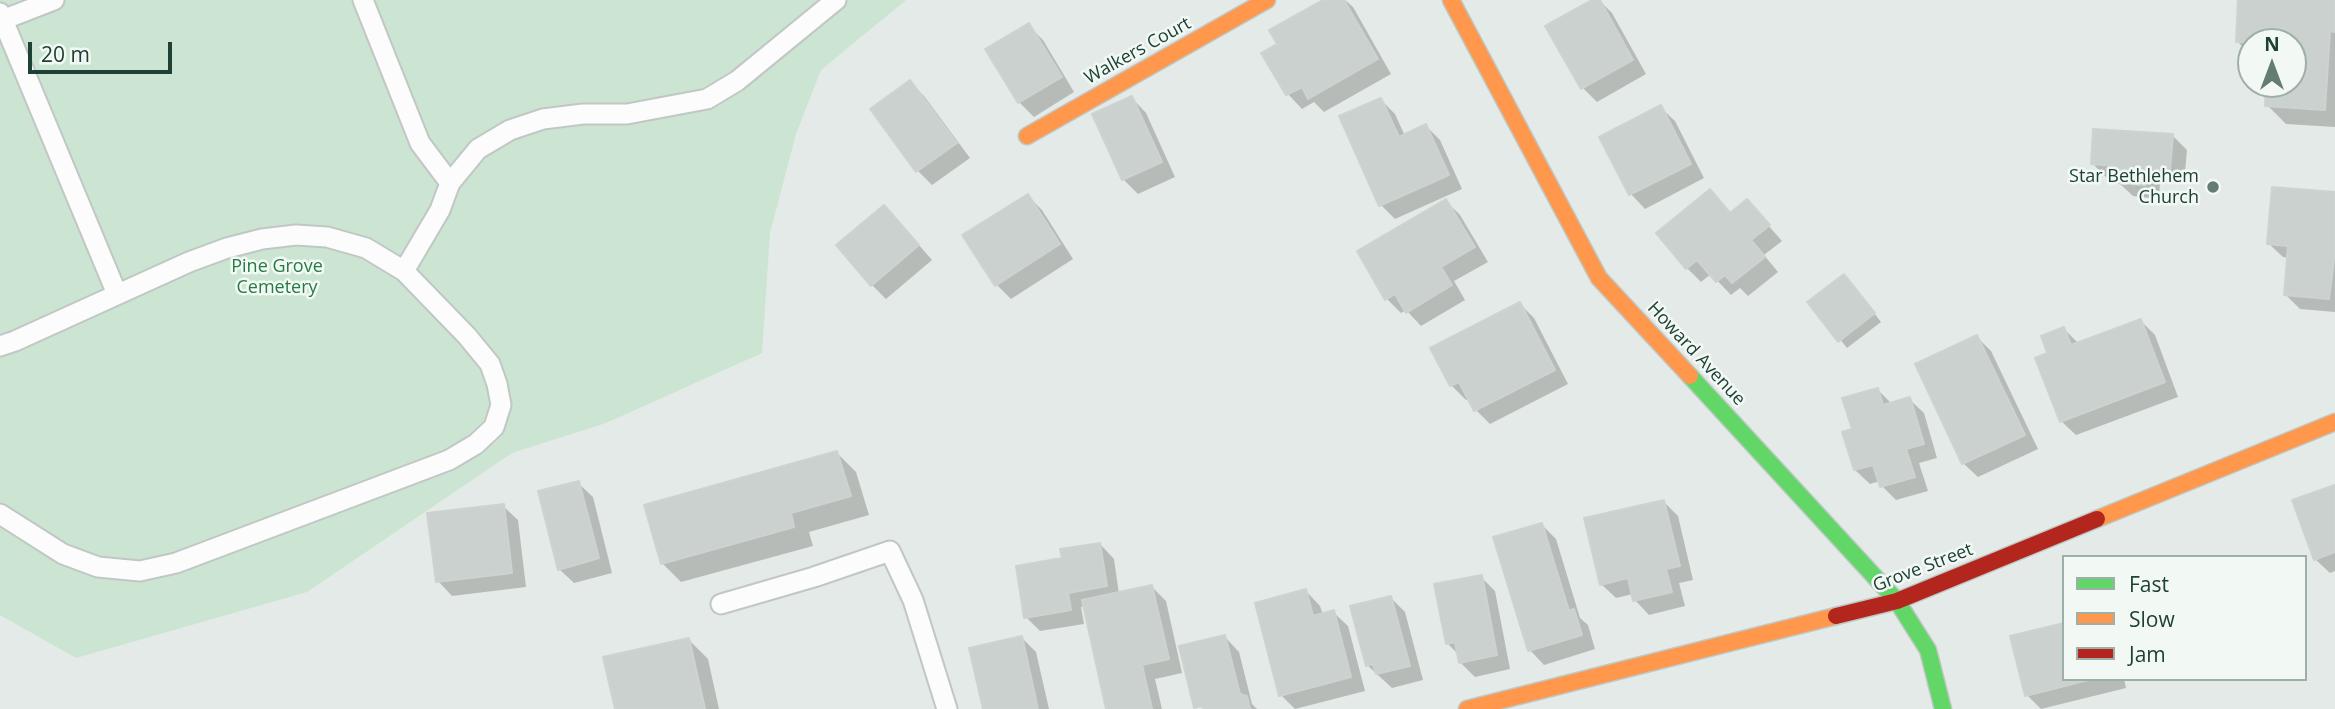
<!DOCTYPE html>
<style>
body{margin:0}
#map{position:relative;width:2335px;height:709px;overflow:hidden;background:#e4eae7;font-family:"Open Sans",sans-serif}
canvas{display:block}
.legend{position:absolute;left:2062px;top:555px;width:245px;height:126px;box-sizing:border-box;background:#f2f9f5;border:2px solid #9eafa8;margin:0;padding:9px 12px;list-style:none;font-size:21px;color:#1f4035}
.legend li{display:flex;align-items:center;gap:14px;height:35px}
.legend b{width:35px;border:2px solid #9eafa8}
.north{position:absolute;left:2237px;top:28px;width:70px;height:70px;box-sizing:border-box;background:#f2f9f5;border:2px solid #9eafa8;border-radius:50%;rotate:0deg;font-size:19px;font-weight:700;line-height:28px;text-align:center;color:#1f4035}
.north::after{content:'';display:block;margin:auto;width:24px;height:32px;background:#647c73;clip-path:polygon(50% 0,100% 100%,50% 72%,0 100%)}
.scale{position:absolute;left:28px;top:42px;width:144px;height:32px;box-sizing:border-box;border:4px solid #1f4035;border-top:0;padding-left:9px;font-size:21px;line-height:24px;white-space:nowrap;color:#1f4035;-webkit-text-stroke:5px #f2f9f5;paint-order:stroke}
</style>
<div id="map">
<canvas width="2335" height="709"></canvas>
<ul class="legend">
<li><b style="height:9px;background:#63d668"></b>Fast</li>
<li><b style="height:9px;background:#ff974d"></b>Slow</li>
<li><b style="height:9px;background:#b3261e"></b>Jam</li>
</ul>
<div class="north">N</div>
<div class="scale">20 m</div>
</div>
<script>
const ctx = document.querySelector('canvas').getContext('2d');
ctx.lineJoin = 'round';
function fill(path, color) { ctx.fillStyle = color; ctx.fill(path, 'evenodd'); }
const shape = rows => new Path2D(rows.map(r => 'M' + r).join(''));
function stroke(path, color, width, dash) { ctx.strokeStyle = color; ctx.lineWidth = width; ctx.lineCap = dash ? 'butt' : 'round'; ctx.setLineDash(dash || []); ctx.stroke(path); }
function drawText(font, color, halo, rows, align = 'center') {
  ctx.font = font + ' "Open Sans",sans-serif'; ctx.lineWidth = 5; ctx.setLineDash([]); ctx.textBaseline = 'middle'; ctx.strokeStyle = halo; ctx.fillStyle = color; for (const [text, x, y, turn = 0] of rows) {
    ctx.save(); ctx.translate(x, y); ctx.rotate((+turn || 0) * Math.PI / 180); ctx.textAlign = isNaN(turn) ? turn : align; if (halo) ctx.strokeText(text, 0, 0); ctx.fillText(text, 0, 0); ctx.restore();
  }
}
fill(shape([
 [0,0,906,0,821,70,796,134,770,233,762,353,606,423,512,453,307,592,76,658,0,615]
]), '#cbe5d2');
fill(shape([
 [1326,0,1345,0,1353,7,1391,74,1324,112,1314,102,1302,109,1288,94,1264,53,1280,45],
 [1595,0,1599,0,1612,13,1646,74,1597,102,1583,88,1548,26],
 [2240,0,2335,0,2335,127,2286,124,2267,105,2268,84,2293,84,2293,42,2251,42,2251,55,2237,41],
 [1029,26,1043,40,1074,92,1034,117,1019,102,987,50],
 [910,82,924,96,970,158,932,185,918,171,873,109],
 [1132,98,1146,113,1175,177,1138,194,1123,179],
 [1381,100,1395,114,1405,136,1426,126,1440,140,1462,189,1395,219,1381,205],
 [1660,107,1675,121,1704,178,1645,209,1631,194,1601,138],
 [2173,136,2187,150,2184,183,2160,182,2159,199,2133,196,2118,182,2119,179,2107,178,2093,164],
 [1710,191,1731,214,1747,201,1782,241,1764,255,1778,272,1748,296,1740,288,1731,295,1711,274,1701,282,1687,268],
 [2335,194,2335,312,2300,309,2286,295,2289,258,2283,257,2268,243],
 [1028,196,1042,210,1073,259,1011,299,997,285],
 [1446,201,1460,215,1488,262,1454,281,1465,300,1421,326,1406,310,1401,313,1387,299],
 [898,221,932,260,886,299,872,285],
 [1851,283,1881,322,1847,348,1810,302],
 [1520,304,1534,318,1568,384,1490,424,1476,410,1470,398,1466,400,1451,385],
 [2141,321,2155,335,2178,397,2076,435,2061,421,2050,354,2064,329,2079,344],
 [1977,337,1991,351,2038,449,1978,477,1963,463],
 [1878,390,1892,404,1909,399,1924,413,1937,458,1919,463,1928,491,1896,500,1882,486,1880,481,1870,484,1855,470,1854,430],
 [837,453,856,472,869,515,809,532,813,546,681,582,662,563],
 [578,483,593,497,612,573,574,583,559,569],
 [2335,486,2335,571,2330,573,2315,559],
 [1664,502,1678,516,1693,580,1679,583,1685,606,1649,615,1635,600,1633,594,1616,598,1601,584],
 [503,506,518,520,526,587,452,596,438,581],
 [1542,525,1556,539,1580,618,1588,625,1595,649,1544,665,1530,650],
 [1100,544,1114,559,1119,594,1152,587,1166,601,1182,673,1155,679,1162,709,1108,709,1085,606,1081,607,1084,624,1040,631,1026,617,1064,560],
 [1481,577,1495,591,1510,669,1475,677,1460,662,1459,655,1447,643],
 [1306,591,1320,606,1323,615,1333,612,1348,626,1365,691,1295,709,1281,695],
 [1391,598,1405,612,1423,680,1392,688,1367,665],
 [1225,637,1239,652,1252,704,1257,709,1195,707],
 [1022,638,1036,652,1049,709,984,709],
 [689,640,708,659,719,709,617,709],
 [2064,679,2124,679,2126,688,2041,709,2027,695]
]), '#0003');
const building = shape([
 [1323,0,1344,0,1378,59,1308,99,1302,87,1286,95,1261,53,1277,44,1269,30,1323,0],
 [1592,0,1600,0,1633,60,1581,89,1545,26,1592,0],
 [2238,0,2335,0,2335,32,2330,31,2325,110,2265,106,2266,84,2293,84,2293,42,2236,42,2238,0],
 [1029,23,1062,77,1018,103,985,49,1029,23],
 [910,80,957,143,916,172,870,109,910,80],
 [1132,96,1162,162,1122,180,1092,114,1132,96],
 [1381,98,1399,137,1426,124,1449,175,1379,206,1339,116,1381,98],
 [1661,105,1691,164,1629,195,1599,137,1661,105],
 [2093,129,2173,134,2170,170,2146,168,2145,185,2117,183,2118,166,2091,164,2093,129],
 [2272,187,2335,192,2335,250,2329,299,2284,295,2288,246,2267,244,2272,187],
 [1710,189,1730,213,1747,199,1770,225,1751,240,1765,257,1732,283,1725,275,1716,282,1697,260,1686,269,1656,233,1710,189],
 [1028,194,1060,244,995,286,962,235,1028,194],
 [1446,199,1475,247,1441,267,1452,285,1406,313,1395,294,1385,300,1357,251,1446,199],
 [884,205,919,245,871,286,836,245,884,205],
 [1844,274,1875,313,1838,342,1807,302,1844,274],
 [1520,302,1555,370,1474,411,1459,382,1450,386,1430,348,1520,302],
 [2141,319,2165,382,2060,422,2035,358,2047,353,2041,336,2064,327,2071,345,2141,319],
 [1977,335,2025,435,1962,464,1915,364,1977,335],
 [1878,388,1883,405,1910,397,1924,444,1906,449,1915,477,1880,487,1873,465,1854,470,1842,432,1852,429,1842,398,1878,388],
 [837,451,851,496,791,513,794,527,661,564,644,505,837,451],
 [579,481,599,558,558,570,538,491,579,481],
 [2335,485,2335,552,2314,560,2292,500,2335,485],
 [1664,500,1680,566,1666,569,1672,592,1633,601,1628,578,1600,585,1584,518,1664,500],
 [504,504,512,573,436,582,427,513,504,504],
 [1542,523,1569,611,1574,609,1582,635,1528,651,1493,537,1542,523],
 [1100,543,1107,586,1068,593,1071,610,1024,618,1016,566,1062,558,1060,549,1100,543],
 [1482,575,1497,655,1459,663,1455,642,1446,644,1434,584,1482,575],
 [1152,585,1169,659,1142,665,1152,709,1106,709,1082,600,1152,585],
 [1306,589,1313,616,1334,610,1351,677,1279,696,1255,603,1306,589],
 [1391,596,1410,666,1376,674,1373,664,1366,666,1350,606,1391,596],
 [2064,623,2064,679,2092,679,2025,696,2010,636,2064,623],
 [1225,635,1240,694,1247,696,1250,709,1203,709,1202,706,1194,708,1179,646,1225,635],
 [1022,636,1038,709,983,709,969,648,1022,636],
 [689,638,705,709,615,709,603,657,689,638]
]);
fill(building, '#cad1ce');
stroke(building, '#ccd3d0', 2);
const lane = shape([
 [363,0,420,143,450,183],
 [0,13,117,294],
 [0,21,54,0],
 [404,271,440,210,450,183,478,149,510,130,543,119,583,114,627,114,707,99,737,81,836,0],
 [0,346,15,341,189,262,227,248,262,239,296,235,327,237,366,248,404,271,467,336,490,364,497,384,501,405,494,427,476,444,449,460,176,563,140,571,98,567,63,554,0,514],
 [721,604,814,577,890,551,913,600,947,709]
]);
const fast = shape([
 [1690,376,1897,601,1928,650,1943,709]
]);
const slow = shape([
 [1451,0,1599,278,1690,376],
 [1027,136,1267,0],
 [2097,519,2335,422],
 [1467,709,1836,616]
]);
const jam = shape([
 [1836,616,1897,601,2097,519]
]);
stroke(lane, '#c1c7c4', 23);
stroke(fast, '#bfc8c4', 19);
stroke(slow, '#bfc8c4', 19);
stroke(jam, '#bfc8c4', 19);
stroke(lane, '#fbfcfb', 19);
stroke(fast, '#63d668', 16);
stroke(slow, '#ff974d', 16);
stroke(jam, '#b3261e', 16);
for (const [x, y, r, color] of [
 [2213,187,7,"#647c73"]
]) { const dot = new Path2D(); dot.arc(x, y, r, 0, 2 * Math.PI); ctx.fillStyle = color; ctx.fill(dot); stroke(dot, '#f2f9f5', 2.5); }
drawText('18px', '#1f4035', '#f2f9f5', [
 ["Walkers Court",1138,51,-29],
 ["Howard Avenue",1696,354,47],
 ["Grove Street",1923,568,-21]
]);
drawText('18px', '#1f4035', '#f2f9f5', [
 ["Star Bethlehem",2199,177],
 ["Church",2199,198]
], 'right');
drawText('18px', '#247c41', '#f2f9f5', [
 ["Pine Grove",277,267],
 ["Cemetery",277,288]
]);
</script>
